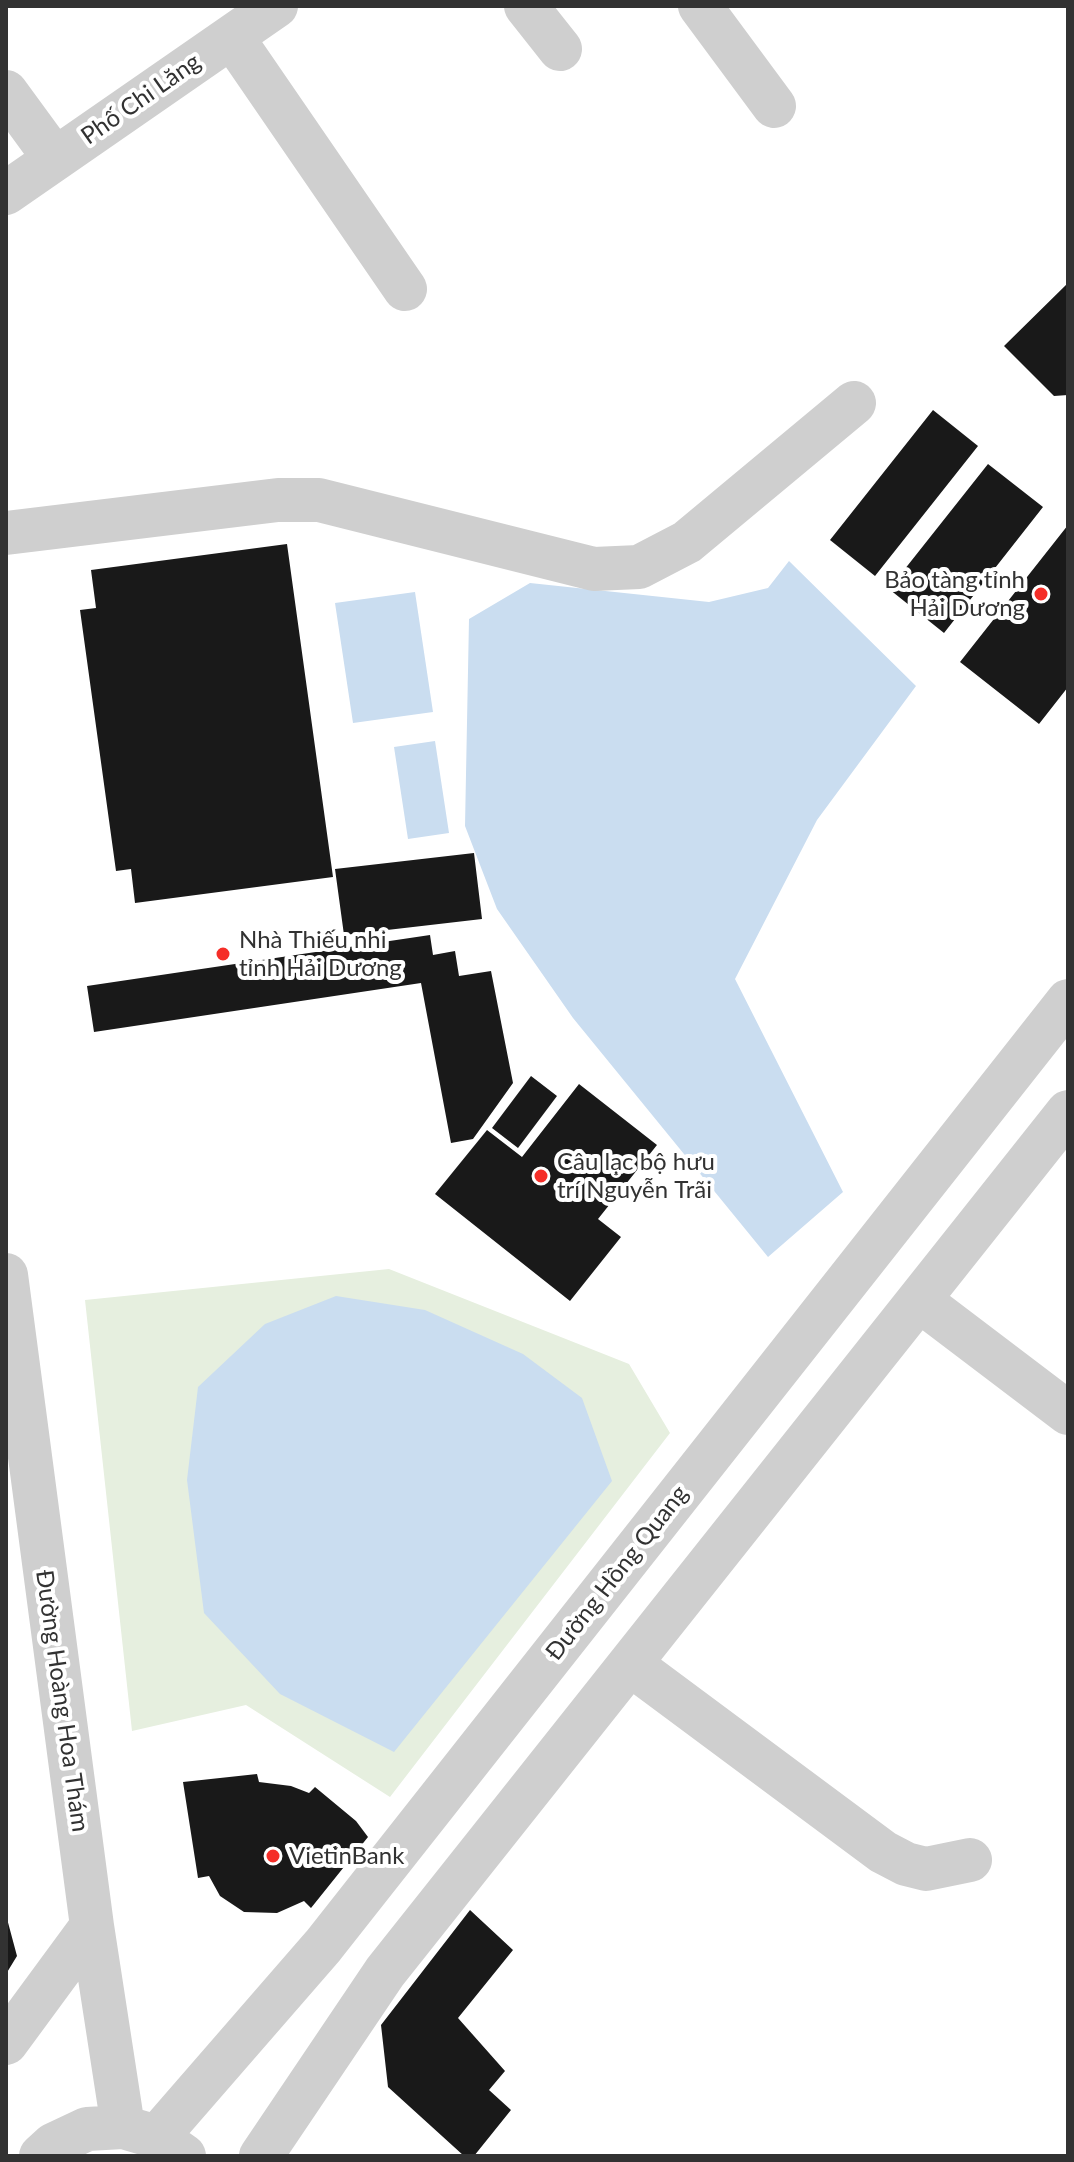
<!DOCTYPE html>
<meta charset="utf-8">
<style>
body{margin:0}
#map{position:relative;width:1074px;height:2162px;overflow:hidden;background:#fff;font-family:Lato,sans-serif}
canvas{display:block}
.frame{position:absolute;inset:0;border:8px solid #323232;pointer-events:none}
</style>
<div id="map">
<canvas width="1074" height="2162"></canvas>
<div class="frame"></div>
</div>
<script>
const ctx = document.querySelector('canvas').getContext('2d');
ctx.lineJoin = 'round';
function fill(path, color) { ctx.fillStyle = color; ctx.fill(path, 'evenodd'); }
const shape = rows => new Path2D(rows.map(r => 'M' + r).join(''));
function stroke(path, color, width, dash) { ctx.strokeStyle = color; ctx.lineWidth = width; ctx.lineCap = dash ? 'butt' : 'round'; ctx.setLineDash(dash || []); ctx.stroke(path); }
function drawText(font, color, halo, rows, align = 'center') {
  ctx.font = font + ' Lato,sans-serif'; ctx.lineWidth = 8; ctx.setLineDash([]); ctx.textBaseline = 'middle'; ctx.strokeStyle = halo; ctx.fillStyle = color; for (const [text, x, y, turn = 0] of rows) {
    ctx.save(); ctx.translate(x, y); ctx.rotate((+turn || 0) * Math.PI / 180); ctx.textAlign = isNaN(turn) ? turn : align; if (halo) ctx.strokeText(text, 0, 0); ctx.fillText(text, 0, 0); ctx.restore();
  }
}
fill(shape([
 [389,1269,629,1364,670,1433,390,1797,246,1705,132,1731,85,1300]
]), '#e6efdf');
fill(shape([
 [789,561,916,686,817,820,735,979,843,1192,768,1257,573,1018,497,909,465,826,469,619,530,583,709,602,768,588],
 [415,592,433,712,353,723,335,603],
 [435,741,449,833,408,839,394,747],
 [336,1296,425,1310,523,1354,582,1398,612,1481,394,1752,280,1694,204,1613,187,1480,198,1387,265,1324]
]), '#caddf0');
fill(shape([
 [1068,283,1068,395,1054,396,1004,346],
 [933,410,978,446,875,576,830,540],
 [988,464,1043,507,944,633,889,589],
 [1068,525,1068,687,1039,724,960,662],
 [287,544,333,877,135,903,131,869,116,871,80,610,96,608,91,570],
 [474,853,482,919,344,935,335,869],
 [430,935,433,955,455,951,459,976,491,971,513,1083,473,1139,451,1143,421,983,94,1032,87,986],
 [531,1076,557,1096,518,1148,492,1128],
 [579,1084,657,1145,598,1219,621,1237,570,1301,435,1194,487,1130,522,1157],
 [257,1774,259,1782,291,1786,309,1793,315,1787,356,1821,368,1837,311,1908,304,1901,277,1913,244,1912,220,1896,209,1876,198,1878,183,1782],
 [470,1910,513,1950,458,2018,505,2071,489,2090,511,2110,474,2156,464,2156,388,2087,381,2025],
 [6,1915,17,1956,6,1974]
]), '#191919');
stroke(shape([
 [526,6,560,49],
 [700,6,774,106],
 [232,37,405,289],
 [6,92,55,159],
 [6,193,276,6],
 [6,533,278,500,319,500,594,569,639,567,687,542,854,403],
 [6,1275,92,1926,123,2127],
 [919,1300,1068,1413],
 [630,1664,883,1852,906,1864,926,1869,970,1860],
 [6,2043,92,1926],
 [157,2137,323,1946,1068,1001],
 [41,2156,53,2145,87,2129,123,2127,157,2137,184,2156],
 [261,2156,385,1972,1068,1112]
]), '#cfcfcf', 44);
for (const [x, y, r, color] of [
 [1041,594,8,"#f52e28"],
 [223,954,8,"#f52e28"],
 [541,1176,8,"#f52e28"],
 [273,1856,8,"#f52e28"]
]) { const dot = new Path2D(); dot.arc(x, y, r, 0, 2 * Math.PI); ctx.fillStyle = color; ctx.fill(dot); stroke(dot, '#fff', 3); }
drawText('24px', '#323232', '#fff', [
 ["Phố Chi Lăng",141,99,-35],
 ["Đường Hồng Quang",617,1573,-52],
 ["Đường Hoàng Hoa Thám",62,1701,82]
]);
drawText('24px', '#323232', '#fff', [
 ["Bảo tàng tỉnh",1025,580,"right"],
 ["Hải Dương",1025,608,"right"],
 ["Nhà Thiếu nhi",239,940],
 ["tỉnh Hải Dương",239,968],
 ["Câu lạc bộ hưu",557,1162],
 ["trí Nguyễn Trãi",557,1190],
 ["VietinBank",289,1856]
], 'left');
</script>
